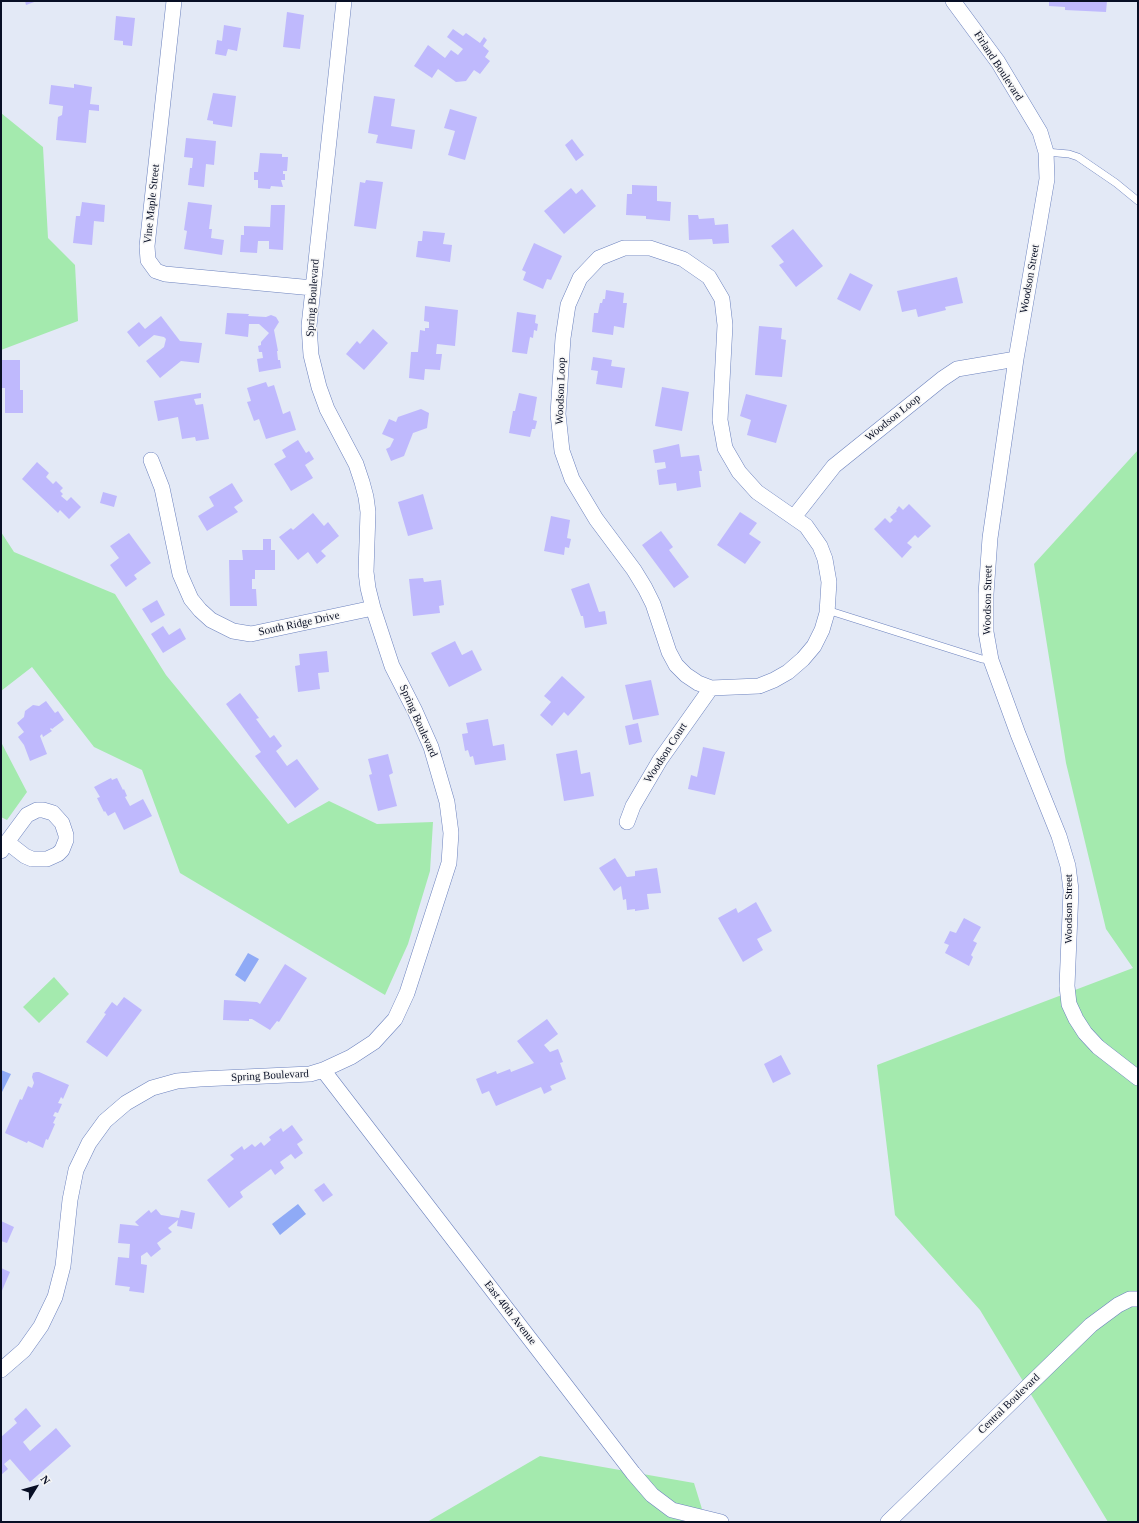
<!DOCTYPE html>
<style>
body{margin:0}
#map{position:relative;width:1139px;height:1523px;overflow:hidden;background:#e3e9f6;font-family:Georgia,serif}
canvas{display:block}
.frame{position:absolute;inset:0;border:2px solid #080f25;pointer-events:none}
.north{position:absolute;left:16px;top:1467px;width:40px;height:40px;-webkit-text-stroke:3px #f6f6f6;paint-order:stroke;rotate:53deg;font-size:11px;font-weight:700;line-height:16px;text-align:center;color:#080f25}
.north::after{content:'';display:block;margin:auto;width:14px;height:18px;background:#080f25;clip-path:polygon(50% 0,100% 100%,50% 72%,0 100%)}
</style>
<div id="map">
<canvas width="1139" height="1523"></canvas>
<div class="frame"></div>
<div class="north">N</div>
</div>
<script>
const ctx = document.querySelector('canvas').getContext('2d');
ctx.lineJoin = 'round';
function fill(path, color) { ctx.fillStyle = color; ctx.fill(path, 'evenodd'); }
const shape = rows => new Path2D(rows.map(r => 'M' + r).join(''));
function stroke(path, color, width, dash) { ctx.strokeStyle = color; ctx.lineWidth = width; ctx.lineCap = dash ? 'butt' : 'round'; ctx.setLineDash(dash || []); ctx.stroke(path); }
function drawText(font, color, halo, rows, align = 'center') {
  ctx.font = font + ' Georgia,serif'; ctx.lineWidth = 3; ctx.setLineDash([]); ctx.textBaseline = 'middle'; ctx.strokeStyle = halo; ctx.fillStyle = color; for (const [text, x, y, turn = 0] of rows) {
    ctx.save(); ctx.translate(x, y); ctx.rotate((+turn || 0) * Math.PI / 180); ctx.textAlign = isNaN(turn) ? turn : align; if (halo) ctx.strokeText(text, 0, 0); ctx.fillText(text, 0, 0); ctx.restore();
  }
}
fill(shape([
 [1,113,43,147,48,238,75,265,78,321,1,350],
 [1138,450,1138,1522,1108,1522,980,1310,895,1215,877,1065,1133,968,1106,929,1066,763,1034,564],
 [1,532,14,552,115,594,166,675,288,824,329,801,377,824,433,822,430,871,408,944,385,995,180,873,142,770,94,747,32,667,1,691],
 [1,742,27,792,7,820,1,817],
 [54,977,69,994,39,1023,23,1007],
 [540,1456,694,1483,706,1522,427,1522]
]), '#a4eaae');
fill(shape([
 [248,953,259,959,245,982,235,975],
 [1,1070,11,1074,2,1092,1,1092],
 [298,1204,306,1214,280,1235,272,1224]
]), '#8faaf6');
fill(shape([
 [25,1,37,1,26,5],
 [1049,1,1107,1,1106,12,1065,10,1065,7,1049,6],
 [287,12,304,15,300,49,283,47],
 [116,16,135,18,132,46,123,45,123,41,114,40],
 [224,25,241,28,237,51,228,49,226,56,215,54,217,40,222,41],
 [453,29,463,36,466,33,480,43,484,37,487,40,483,46,489,51,485,57,490,61,480,74,474,70,466,81,456,82,438,69,432,78,414,66,428,45,445,58,451,50,458,55,463,49,447,37],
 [74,84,92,87,90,104,99,105,99,111,89,110,86,143,56,140,58,117,62,115,63,106,49,104,51,85,74,88],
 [213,93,236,96,232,127,213,124,213,121,207,120],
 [374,96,395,99,391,126,415,130,412,149,376,143,378,135,368,133],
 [450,109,477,117,465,160,448,155,455,131,444,128],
 [186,138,216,141,214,165,206,164,204,187,188,185,190,168,192,168,193,158,184,157],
 [572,139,584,155,576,161,565,145],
 [260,153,282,154,282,157,288,157,287,171,283,171,283,174,285,174,285,180,281,180,283,187,271,186,270,189,258,188,258,180,254,180,254,172,258,172],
 [366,180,383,182,376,229,354,226,360,182,365,183],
 [632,185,657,186,657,201,671,202,670,221,646,219,646,216,626,215,627,194,632,194],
 [571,188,576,194,582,189,596,206,564,234,544,211],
 [82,202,105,205,104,222,94,221,92,245,73,243,76,216,80,216],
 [188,202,212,205,209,229,212,229,211,238,224,240,222,255,184,249,187,231,184,230],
 [271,205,285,205,283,250,269,249,269,241,258,241,257,253,240,252,241,235,244,235,244,226,270,227],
 [688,215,698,215,699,219,714,218,715,225,728,224,729,243,713,244,712,239,689,240],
 [793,229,823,266,796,287,779,265,784,262,771,246],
 [423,231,445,233,443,244,452,245,450,262,416,257,418,241,422,241],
 [534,243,562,256,551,280,547,279,543,289,523,280,526,272,522,270],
 [850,273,873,285,860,311,837,299],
 [957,277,963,303,945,307,946,310,918,317,916,309,902,312,897,291],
 [606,290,624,293,623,303,627,303,624,328,614,326,613,335,592,332,594,313,598,313,600,303,602,303,603,299,605,299],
 [425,306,458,310,455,346,437,344,436,354,442,354,440,370,425,369,424,380,409,378,411,352,418,352,420,330,425,331,425,328,429,328,429,322,424,321],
 [517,312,536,315,535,323,538,324,537,331,534,330,533,338,530,337,527,354,512,352],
 [227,313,249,314,248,316,266,317,271,315,276,317,279,322,274,330,278,351,277,351,278,360,280,360,281,368,259,372,257,359,263,358,262,352,259,352,258,346,261,345,261,342,269,333,259,324,249,324,248,337,225,334],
 [161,316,180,341,202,343,199,363,181,361,160,378,146,361,164,347,166,339,164,337,154,335,139,347,127,332,139,322,145,329],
 [759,326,782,328,781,339,786,340,782,377,755,375],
 [373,329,388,343,364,370,346,354,357,341,360,344],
 [593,357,612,360,611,366,625,368,622,388,596,384,598,371,591,370],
 [1,360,20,360,20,390,23,390,23,413,5,413,5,388,1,388],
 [266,382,268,387,274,385,283,414,290,411,296,430,266,439,259,419,254,421,247,402,251,401,247,388],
 [662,387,689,392,682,431,655,426],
 [201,393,201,398,194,399,196,405,203,404,209,439,196,441,195,437,182,439,178,417,158,421,154,401],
 [519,393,537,397,533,420,537,421,535,429,532,429,530,437,509,433,513,411,515,411],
 [746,394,787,405,776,443,747,435,751,420,740,416],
 [421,409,429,413,427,428,413,433,404,456,391,461,386,449,390,447,394,439,382,434,389,419,396,422,398,417],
 [298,440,306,453,309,451,314,459,305,465,313,478,291,491,274,464,286,457,282,450],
 [679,444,681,457,699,455,702,471,699,471,701,487,677,491,676,483,659,485,657,470,666,468,665,462,655,463,653,450],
 [37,462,49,473,46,477,53,484,56,481,63,488,60,491,63,494,61,496,67,501,71,497,81,507,69,519,60,510,58,513,22,479],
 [232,483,243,501,234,507,238,512,207,531,198,516,214,506,209,497],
 [103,492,117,496,114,507,100,503],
 [423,494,433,529,408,536,398,502],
 [909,504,931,526,918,538,915,535,907,543,912,547,902,558,874,529,885,518,890,523,893,520,890,517,897,511,896,510,899,506,903,510],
 [740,512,757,523,749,534,761,542,745,564,717,545],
 [313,513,324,526,328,522,339,536,321,551,326,556,317,564,308,552,298,560,279,537,291,528,293,530],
 [551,516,570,520,567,538,571,539,569,548,565,547,564,555,544,551],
 [661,531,673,547,669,550,689,577,674,588,642,545],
 [129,533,151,563,134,575,137,579,126,587,110,565,119,558,110,546],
 [263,539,271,539,271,550,275,550,275,570,255,570,255,579,252,579,252,589,256,589,257,606,230,606,229,560,243,560,242,550,263,550],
 [423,578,424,582,441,580,444,605,439,606,440,613,413,616,409,579],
 [589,583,599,612,605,611,607,624,585,628,583,616,581,616,571,589],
 [157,600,165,615,151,623,142,609],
 [163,626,169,635,180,628,186,639,163,653,151,634],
 [455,641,462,655,472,650,482,670,449,687,431,653],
 [327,651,329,672,318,673,320,689,298,692,295,666,300,665,299,654],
 [562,676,585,697,568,716,564,712,552,726,540,715,551,702,544,696],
 [651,680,659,715,633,720,625,685],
 [240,693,259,718,256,719,270,738,274,735,282,746,276,751,287,766,297,759,319,789,295,808,255,756,261,752,226,704],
 [46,701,55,713,58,711,64,720,52,729,51,728,50,729,52,731,43,737,42,734,40,736,47,754,30,761,24,745,18,737,24,732,17,723,24,717,25,711,33,705,39,706],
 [488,719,493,746,504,744,506,760,475,765,473,756,470,757,468,750,465,751,462,734,468,733,466,723],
 [638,723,642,742,629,745,625,726],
 [703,747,725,752,715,795,688,789,691,775,697,777],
 [577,750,581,774,590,772,594,796,564,801,556,754],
 [388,754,393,773,389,775,397,806,378,811,369,775,372,774,368,759],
 [111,778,112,780,117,778,123,790,124,789,127,796,125,797,130,806,143,799,152,816,124,830,115,812,108,816,105,811,104,812,97,798,100,797,94,787],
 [615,858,627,877,635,876,635,871,657,868,661,893,647,894,649,909,635,911,635,909,627,910,626,899,623,900,621,886,614,891,599,868],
 [756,902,772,931,757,939,763,950,743,962,718,918,736,908,738,913],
 [964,918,981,927,973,941,977,943,971,955,973,957,969,966,945,953,949,945,944,943,950,931,956,933],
 [285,964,307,978,279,1022,277,1021,270,1030,252,1019,249,1019,249,1021,223,1020,224,1000,257,1002,260,1004],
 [124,997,142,1010,107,1057,86,1042,106,1014,104,1013,112,1002,117,1006],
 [547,1019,558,1034,544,1045,550,1052,558,1049,563,1062,560,1063,566,1079,550,1086,552,1090,544,1094,541,1087,496,1106,489,1091,482,1094,476,1079,496,1071,497,1074,510,1069,511,1072,534,1063,517,1041],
 [781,1055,791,1074,773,1083,764,1064],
 [36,1072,39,1072,69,1085,63,1099,61,1097,58,1103,62,1104,58,1113,55,1112,53,1116,56,1117,53,1123,55,1124,48,1140,46,1139,43,1148,28,1141,27,1143,5,1133,20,1099,22,1100,28,1086,32,1088,34,1083,32,1077,33,1073],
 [292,1125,303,1140,297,1144,303,1153,295,1159,291,1154,280,1162,284,1168,275,1175,271,1169,240,1192,243,1197,229,1208,207,1180,234,1159,230,1155,242,1146,244,1150,252,1144,255,1147,261,1142,264,1146,271,1140,269,1137,281,1128,283,1132],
 [324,1183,333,1195,323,1202,314,1190],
 [156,1209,161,1215,179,1218,181,1210,195,1213,192,1229,177,1226,178,1220,168,1228,172,1232,157,1243,161,1249,151,1257,147,1252,141,1256,141,1264,147,1265,144,1293,129,1291,130,1287,115,1285,118,1257,129,1258,130,1244,118,1243,120,1224,139,1226,135,1222,149,1210,151,1213],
 [1,1221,14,1227,7,1243,1,1241],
 [1,1268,10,1272,1,1293],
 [26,1408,41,1426,23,1442,30,1451,56,1428,71,1446,30,1482,10,1459,4,1464,8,1469,1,1475,1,1437,17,1423,14,1419]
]), '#bfb9fd');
const service = shape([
 [1046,152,1069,154,1078,157,1116,183,1138,201],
 [827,610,982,659,991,660]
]);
const minor = shape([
 [174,1,147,246,148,260,156,271,165,274,313,288],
 [953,1,998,62,1040,132,1046,152,1047,179,1016,359,990,538,986,594,986,632,991,660,1018,734,1059,836,1068,866,1071,890,1067,986,1069,1004,1076,1019,1085,1033,1098,1047,1138,1078],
 [624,248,650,248,683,259,709,277,722,299,725,325,720,420,725,448,739,472,757,492,806,526,820,546,825,559,829,582,827,613,822,630,814,646,803,659,788,672,774,680,759,686,711,688,698,683,686,675,676,665,669,652,653,604,645,588,634,570,596,519,572,479,562,451,558,414,563,338,568,305,580,278,599,258,624,248],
 [151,460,162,488,180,574,191,599,200,610,211,620,233,631,251,634,373,608],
 [794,517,834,466,942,379,957,369,1016,359],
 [627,822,633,806,660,760,711,688],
 [1,851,7,842,24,819,27,815,37,810,43,810,53,813,62,823,66,835,66,840,62,850,58,854,47,859,32,859,25,856,7,842],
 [323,1070,633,1473,652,1495,672,1510,721,1522],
 [1,1370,24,1350,41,1326,55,1297,63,1266,70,1200,76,1170,89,1143,105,1121,126,1103,152,1088,177,1081,200,1079,310,1074,323,1070,351,1057,374,1042,395,1019,407,993,449,863,451,833,447,802,431,747,415,711,392,666,373,608,368,588,366,572,368,512,366,497,362,482,356,464,327,409,319,387,311,355,309,326,344,1],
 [888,1522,1091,1325,1118,1305,1130,1299,1138,1299]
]);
stroke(service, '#6c82be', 8);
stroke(minor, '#6c82be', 16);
stroke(service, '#fff', 7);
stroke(minor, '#fff', 15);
drawText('11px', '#080f25', '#f6f6f6', [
 ["Firland Boulevard",998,66,57],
 ["Vine Maple Street",152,204,-84],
 ["Woodson Street",1030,279,-80],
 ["Spring Boulevard",313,298,-86],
 ["Woodson Loop",561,391,-88],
 ["Woodson Loop",893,418,-39],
 ["Woodson Street",988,600,-89],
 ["South Ridge Drive",299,624,-12],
 ["Spring Boulevard",418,721,66],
 ["Woodson Court",666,753,-57],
 ["Woodson Street",1069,909,-90],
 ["Spring Boulevard",270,1076,-3],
 ["East 40th Avenue",510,1313,52],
 ["Central Boulevard",1009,1404,-44]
]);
</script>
